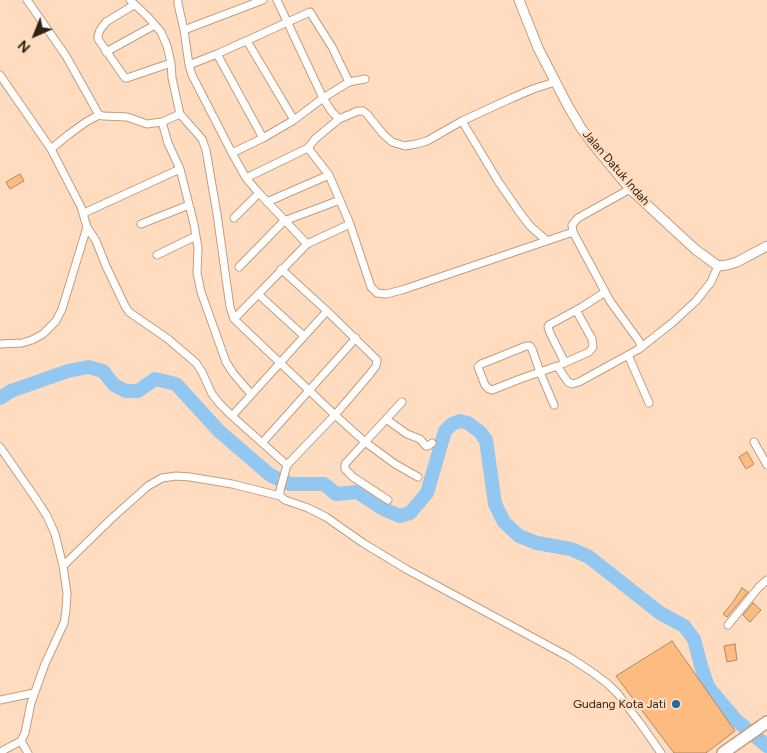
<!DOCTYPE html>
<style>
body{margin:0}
#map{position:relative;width:767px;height:753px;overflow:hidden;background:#ffdcbf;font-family:Figtree,sans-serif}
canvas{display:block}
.north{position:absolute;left:10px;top:10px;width:50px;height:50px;-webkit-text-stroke:4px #ffdcbf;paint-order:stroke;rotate:224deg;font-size:14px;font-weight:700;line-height:20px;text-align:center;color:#332315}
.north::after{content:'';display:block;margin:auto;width:18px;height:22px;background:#332315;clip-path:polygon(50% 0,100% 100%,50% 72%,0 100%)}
</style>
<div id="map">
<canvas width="767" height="753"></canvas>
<div class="north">N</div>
</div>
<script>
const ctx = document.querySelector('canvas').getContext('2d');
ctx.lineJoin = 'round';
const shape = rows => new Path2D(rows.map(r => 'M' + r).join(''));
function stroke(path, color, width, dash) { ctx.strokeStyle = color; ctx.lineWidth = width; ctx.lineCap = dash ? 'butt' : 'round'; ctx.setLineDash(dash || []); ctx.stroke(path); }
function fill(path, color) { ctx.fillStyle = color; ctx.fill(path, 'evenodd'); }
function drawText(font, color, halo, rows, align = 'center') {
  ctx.font = font + ' Figtree,sans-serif'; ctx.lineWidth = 4.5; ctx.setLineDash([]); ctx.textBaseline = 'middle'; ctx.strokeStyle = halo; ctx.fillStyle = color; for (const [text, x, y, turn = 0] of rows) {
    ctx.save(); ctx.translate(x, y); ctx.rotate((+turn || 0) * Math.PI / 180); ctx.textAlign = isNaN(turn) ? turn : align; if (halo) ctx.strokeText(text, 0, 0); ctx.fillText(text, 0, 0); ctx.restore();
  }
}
stroke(shape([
 [0,398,11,391,68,371,88,367,103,371,114,385,126,391,138,391,155,379,176,384,219,431,270,475,290,484,324,484,336,494,357,492,383,509,400,516,410,513,427,493,445,431,452,424,460,421,468,423,480,432,486,440,495,504,504,522,519,536,537,543,571,549,589,557,660,613,684,626,694,639,701,666,708,687,737,721,767,746]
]), '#91c7f0', 14);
const building = shape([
 [20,174,24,181,10,189,6,182,20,174],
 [747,452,754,464,746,469,739,457,747,452],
 [742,588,748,592,727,617,723,614,733,602,742,588],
 [753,603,761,610,750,622,743,615,753,603],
 [672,641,735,731,706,753,674,753,616,676,672,641],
 [735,644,737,660,727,662,724,646,735,644]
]);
fill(building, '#febb7f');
stroke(building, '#ae8764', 1);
const minor = shape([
 [27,0,66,56,99,115,103,116,127,117,147,124,162,122],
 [130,0,148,17,161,32,167,46,171,63,172,78,180,114,202,139,206,150,217,214,230,307,234,319],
 [178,0,178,4,184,30,189,65,192,75,232,153,246,178,257,191,307,244,234,319,335,415,365,442,345,464,345,469,353,477,388,500],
 [277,0,323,98,332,112,339,119],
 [134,5,106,22,100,30,98,36,98,39,125,78,127,78,171,63],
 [184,30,263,0],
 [247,41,294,120],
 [106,52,155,25],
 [217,54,263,138],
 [189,65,217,54,310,12,332,47,349,82,365,79],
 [0,75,51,149,81,207,87,227,96,241,106,266,125,306,129,312,168,339,196,363,202,372,212,394,220,404,232,416],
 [180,114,162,122,168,143,180,169,194,224,198,248,197,273,201,292,226,362,233,373,251,394],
 [462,121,498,181,520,213,530,226,546,240],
 [308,148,329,175,350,224,371,287,377,293,386,294,402,290,573,232],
 [51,149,68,135,86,122,99,115],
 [232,153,263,138,294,120,323,98,349,82],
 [246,178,308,148,315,139,339,119,358,111,363,111,367,114,383,134,392,142,405,146,416,144,427,141,462,121,512,98,533,89,555,82],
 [267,202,329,175],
 [84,213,180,169],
 [234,218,259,193],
 [141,224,189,205],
 [307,244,350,224],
 [157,255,196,236],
 [239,267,284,221,340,200],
 [281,269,327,311,377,360,376,366,370,374,335,415,287,465,280,490,280,496,285,500,308,508,326,517,363,543,406,569,569,657,592,672,608,684,618,694,640,723,661,753],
 [258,294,304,336],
 [0,344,22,343,32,340,43,334,56,321,62,309,87,227],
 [639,349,672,323,696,301,711,282,718,266],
 [628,355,649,403],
 [565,363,550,333,548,327,549,325,582,307,605,292],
 [562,364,589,352,593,347,592,339,576,310],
 [402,402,365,442,395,464,418,477],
 [554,405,540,372,532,349,530,346,526,346,489,361,481,364,478,367,485,385,489,389,492,390,520,379,540,372,557,366,568,382,572,384,579,382,639,349,641,346,639,341,610,301,573,232,572,225,578,218,630,189],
 [386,419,407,434,420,439,426,446,428,446,432,443],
 [754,442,767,465],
 [262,443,356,338],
 [0,447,34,496,47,516,55,534,63,566,67,593,66,610,64,623,45,664,31,703,25,733,21,741,28,753],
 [287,465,232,416,327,311],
 [63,566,111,519,148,486,162,478,176,476,190,477,232,484,280,496],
 [728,625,759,587,767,580],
 [0,700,34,693],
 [0,752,21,741]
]);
const tertiary = shape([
 [519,0,538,48,568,106,581,128,592,143,630,189,696,250,718,266,727,265,737,262,767,246]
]);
const primary = shape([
 [723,753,767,722]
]);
stroke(minor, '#c59c7a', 9);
stroke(tertiary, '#c59c7a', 11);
stroke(primary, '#c59c7a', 14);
stroke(minor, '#fff', 7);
stroke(tertiary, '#fff', 9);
stroke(primary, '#fff', 11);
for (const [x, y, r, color] of [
 [676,704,5,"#1f6d9f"]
]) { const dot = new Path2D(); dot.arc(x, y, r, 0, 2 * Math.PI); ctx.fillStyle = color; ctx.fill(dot); stroke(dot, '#ffdcbf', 2); }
drawText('12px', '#332315', '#ffdcbf', [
 ["Jalan Datuk Indah",616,168,49]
]);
drawText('12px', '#332315', '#ffdcbf', [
 ["Gudang Kota Jati",666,704]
], 'right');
</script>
